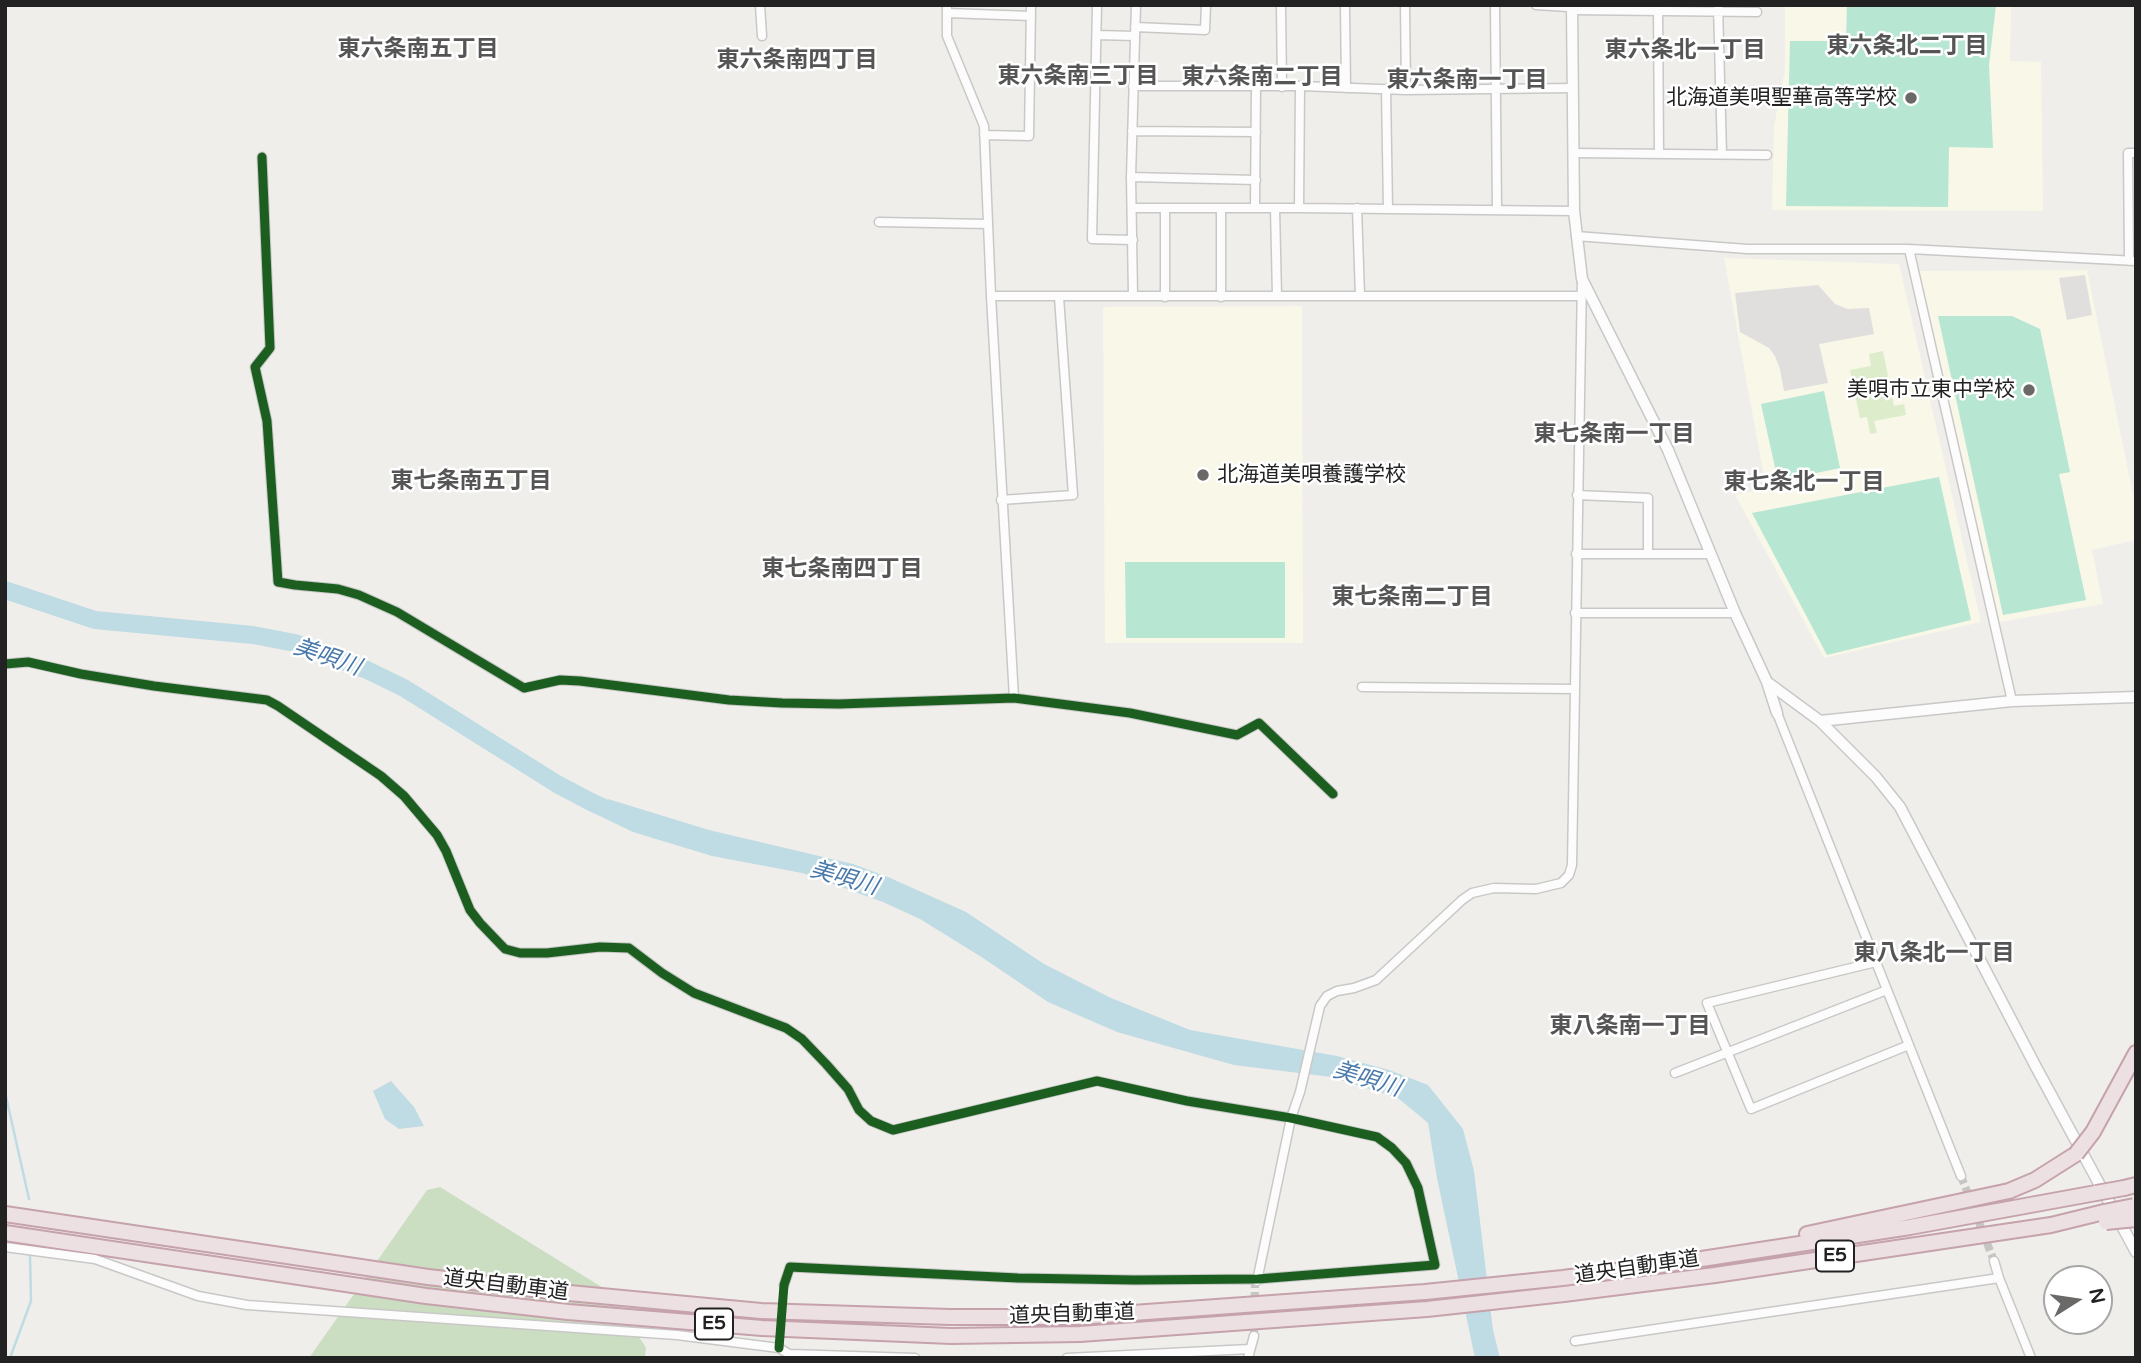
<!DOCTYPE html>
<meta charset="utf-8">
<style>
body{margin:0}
#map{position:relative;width:2141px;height:1363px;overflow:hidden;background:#f0eeeb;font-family:"Varela Round",sans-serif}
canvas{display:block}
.frame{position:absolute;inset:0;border:7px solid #222;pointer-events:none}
.north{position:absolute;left:2043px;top:1265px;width:70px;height:70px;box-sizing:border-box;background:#fff;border:2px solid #a7a7a7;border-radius:50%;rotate:78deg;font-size:19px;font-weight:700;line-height:28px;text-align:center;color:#222}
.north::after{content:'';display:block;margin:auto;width:24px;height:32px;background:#6a6968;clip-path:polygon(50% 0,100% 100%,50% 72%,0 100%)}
</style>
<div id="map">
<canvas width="2141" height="1363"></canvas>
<div class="frame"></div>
<div class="north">N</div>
</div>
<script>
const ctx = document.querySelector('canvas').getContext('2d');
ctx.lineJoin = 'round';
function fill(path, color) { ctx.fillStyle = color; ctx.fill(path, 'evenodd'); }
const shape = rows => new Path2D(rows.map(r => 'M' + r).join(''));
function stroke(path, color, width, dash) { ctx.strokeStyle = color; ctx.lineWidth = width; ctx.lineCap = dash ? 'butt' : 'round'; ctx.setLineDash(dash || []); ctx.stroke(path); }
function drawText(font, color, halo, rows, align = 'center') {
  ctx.font = font + ' "Varela Round","Noto Sans JP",sans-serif'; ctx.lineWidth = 5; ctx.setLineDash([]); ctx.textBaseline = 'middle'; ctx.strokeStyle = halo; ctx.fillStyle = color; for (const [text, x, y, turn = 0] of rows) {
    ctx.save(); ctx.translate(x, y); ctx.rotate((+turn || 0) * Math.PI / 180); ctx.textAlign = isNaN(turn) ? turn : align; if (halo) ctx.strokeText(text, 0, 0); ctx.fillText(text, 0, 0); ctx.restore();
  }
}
fill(shape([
 [1785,5,2011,5,2010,61,2041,62,2043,211,1772,210,1774,126,1785,70],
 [1724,258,1899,264,1981,622,1824,658,1735,495,1766,488],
 [2087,270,2136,509,2136,540,2092,550,2103,604,1999,622,1919,271],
 [1302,306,1303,643,1105,643,1103,307]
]), '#f8f7e8');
fill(shape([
 [1883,351,1894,406,1904,404,1906,415,1874,421,1877,433,1870,434,1867,417,1860,418,1850,370,1871,366,1869,354]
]), '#ddeccb');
fill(shape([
 [440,1187,613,1294,646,1348,645,1358,309,1358,427,1190]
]), '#cbdec1');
fill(shape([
 [1847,5,1996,5,1989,65,1993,148,1949,147,1948,207,1786,206,1790,41,1846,41],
 [1938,316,2012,316,2040,329,2070,472,2059,474,2086,600,2003,615],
 [1824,391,1840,468,1778,481,1761,404],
 [1939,477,1971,620,1827,655,1752,513],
 [1125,562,1285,562,1285,638,1126,638]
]), '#b7e6d2');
fill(shape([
 [2085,275,2092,315,2067,320,2059,278],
 [1818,285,1835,304,1848,309,1869,308,1874,334,1819,344,1828,383,1784,391,1780,369,1775,356,1769,348,1740,332,1735,293]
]), '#e0dfde');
fill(shape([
 [608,799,709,830,853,864,888,877,966,912,1044,964,1111,998,1190,1030,1337,1056,1389,1070,1428,1085,1463,1129,1474,1171,1493,1330,1500,1358,1475,1358,1437,1178,1428,1123,1398,1098,1331,1077,1234,1065,1117,1032,1048,1002,983,958,920,919,883,902,802,873,712,856,633,832,604,818],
 [391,1081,414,1107,424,1126,399,1129,385,1119,373,1091]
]), '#bfdbe3');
stroke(shape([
 [5,1092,29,1199],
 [10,1358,31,1301,30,1256]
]), '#bfdbe3', 2.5);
stroke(shape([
 [5,590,95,620,253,635,295,643,328,655,367,670,404,688,557,784,591,802,628,819]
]), '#bfdbe3', 18);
stroke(shape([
 [1961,1176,1994,1261],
 [780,1331,784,1285],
 [1254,1336,1255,1284]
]), '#c7c5c3', 8, [8, 4]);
const minor = shape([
 [760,5,762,36],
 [947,5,947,36,984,126,991,296,1014,698],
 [1097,5,1092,239,1133,240],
 [1281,5,1282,87],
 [1345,5,1346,88],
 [1405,5,1406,90],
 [1495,5,1497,210],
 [1536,5,1568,7,1572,10,1757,12],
 [1658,5,1659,153],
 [1718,5,1722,154],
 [947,13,1031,16],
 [1135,27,1205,30,1206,5],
 [1097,35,1135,36],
 [1133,86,1300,86,1406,90,1573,88],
 [1386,89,1388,209],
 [1132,131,1256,132],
 [984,135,1029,136,1031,5],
 [1573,153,1767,155],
 [262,157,270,348,255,367,267,421,278,582,295,585,338,589,359,595,397,612,524,688,560,680,580,681,729,700,782,703,839,704,1014,698,1130,713,1237,735,1259,723,1333,794],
 [1131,177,1256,180],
 [1132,208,1299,208,1574,211],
 [1221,208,1221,297],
 [1255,208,1256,87],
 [1275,208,1277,296],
 [1299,208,1300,86],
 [1357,208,1360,296],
 [879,222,988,224],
 [1576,236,1747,249,1909,249,2136,261],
 [1909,249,2012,701],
 [2129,261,2128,153,2136,153],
 [991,296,1580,296],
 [1133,296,1131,177,1136,5],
 [1165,297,1165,209],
 [1001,500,1073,495,1059,297],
 [1576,554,1648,554,1648,498,1577,495],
 [1648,554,1710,554],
 [1575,613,1735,613],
 [5,664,28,662,81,674,154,686,267,700,278,706,381,776,404,796,437,835,446,851,470,910,480,923,505,949,520,953,547,953,600,947,629,948,662,973,694,993,786,1028,802,1039,826,1064,848,1089,859,1110,871,1121,893,1130,1097,1081,1187,1101,1291,1118,1377,1137,1392,1148,1406,1163,1418,1188,1435,1265,1258,1279,1135,1280,1018,1278,790,1267,784,1285],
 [1362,687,1575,689],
 [1777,713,1961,1176],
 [1876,962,1707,1003,1751,1109,1909,1045],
 [1675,1073,1887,990],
 [5,1247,95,1259,198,1296,247,1305,677,1335,779,1348,789,1354,915,1358],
 [1994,1261,1999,1278,2031,1358],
 [1257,1281,1291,1118,1300,1092,1320,1006,1327,996,1337,991,1354,988,1376,980,1462,900,1472,893,1494,888,1536,889,1561,883,1569,875,1572,865,1582,279],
 [1575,1341,1999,1278],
 [1067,1358,1250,1349],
 [1248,1358,1254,1336]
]);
const tertiary = shape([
 [1572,5,1574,211,1582,279,1668,450,1735,613,1767,682,1777,713],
 [1767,682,1820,721,1876,777,1900,807,2036,1067,2136,1252],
 [1820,721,2012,701,2136,697]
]);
const motorway = shape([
 [2093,1132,2136,1053],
 [2124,1188,2136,1185],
 [5,1214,428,1277,569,1293,761,1311,950,1317,1077,1317,1425,1292,1563,1278,1669,1264,1910,1227,2096,1193],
 [5,1233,426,1296,568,1312,762,1328,951,1336,1080,1334,1427,1309,1564,1294,1715,1275,2051,1225,2104,1212],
 [1807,1234,2009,1191,2035,1180,2076,1154]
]);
stroke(minor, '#c9c8c7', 11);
stroke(tertiary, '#c9c8c7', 13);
stroke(motorway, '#c5a2ac', 18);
stroke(minor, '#fdfcfc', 8);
stroke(tertiary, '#fdfcfc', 10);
stroke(motorway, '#ece0e2', 14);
const motorwayBridge = shape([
 [2076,1154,2093,1132],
 [2096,1193,2124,1188],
 [2104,1212,2134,1206],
 [2106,1222,2136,1219]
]);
stroke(motorwayBridge, '#c5a2ac', 18, []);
stroke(motorwayBridge, '#ece0e2', 14);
stroke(shape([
 [262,157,270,348,255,367,267,421,278,582,295,585,338,589,359,595,397,612,524,688,560,680,580,681,729,700,782,703,839,704,1014,698,1130,713,1237,735,1259,723,1333,794],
 [5,664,28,662,81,674,154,686,267,700,278,706,381,776,404,796,437,835,446,851,470,910,480,923,505,949,520,953,547,953,600,947,629,948,662,973,694,993,786,1028,802,1039,826,1064,848,1089,859,1110,871,1121,893,1130,1097,1081,1187,1101,1291,1118,1377,1137,1392,1148,1406,1163,1418,1188,1435,1265,1258,1279,1135,1280,1018,1278,790,1267,784,1285,779,1348]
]), '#1b5e20', 9);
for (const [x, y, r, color] of [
 [1911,98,7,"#6a6968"],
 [2029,390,7,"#6a6968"],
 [1203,475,7,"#6a6968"]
]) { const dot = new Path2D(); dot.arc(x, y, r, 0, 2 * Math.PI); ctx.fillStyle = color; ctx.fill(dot); stroke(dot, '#fff', 2.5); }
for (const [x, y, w] of [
 [1835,1256,38],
 [714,1324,38]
]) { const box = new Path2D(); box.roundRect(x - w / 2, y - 15.5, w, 31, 5); ctx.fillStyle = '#fff'; ctx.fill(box); stroke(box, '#222', 2); }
drawText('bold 19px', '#222', null, [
 ["E5",1835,1256],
 ["E5",714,1324]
]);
drawText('21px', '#222', '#fff', [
 ["北海道美唄聖華高等学校",1897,98],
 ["美唄市立東中学校",2015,390],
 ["北海道美唄養護学校",1217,475,"left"]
], 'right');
drawText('21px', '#222', '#fff', [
 ["道央自動車道",1637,1268,-8],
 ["道央自動車道",506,1286,7],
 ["道央自動車道",1072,1315,-2]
]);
drawText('bold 23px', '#555', '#fff', [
 ["東六条北二丁目",1907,47],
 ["東六条南五丁目",418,50],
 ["東六条北一丁目",1685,51],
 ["東六条南四丁目",797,61],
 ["東六条南三丁目",1078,77],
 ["東六条南二丁目",1262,78],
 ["東六条南一丁目",1467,81],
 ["東七条南一丁目",1614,435],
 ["東七条南五丁目",471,482],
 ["東七条北一丁目",1804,483],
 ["東七条南四丁目",842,570],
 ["東七条南二丁目",1412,598],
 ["東八条北一丁目",1934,954],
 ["東八条南一丁目",1630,1027]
]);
drawText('italic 23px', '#4a7aab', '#fff', [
 ["美唄川",327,658,19],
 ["美唄川",844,879,16],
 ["美唄川",1367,1080,17]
]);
</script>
